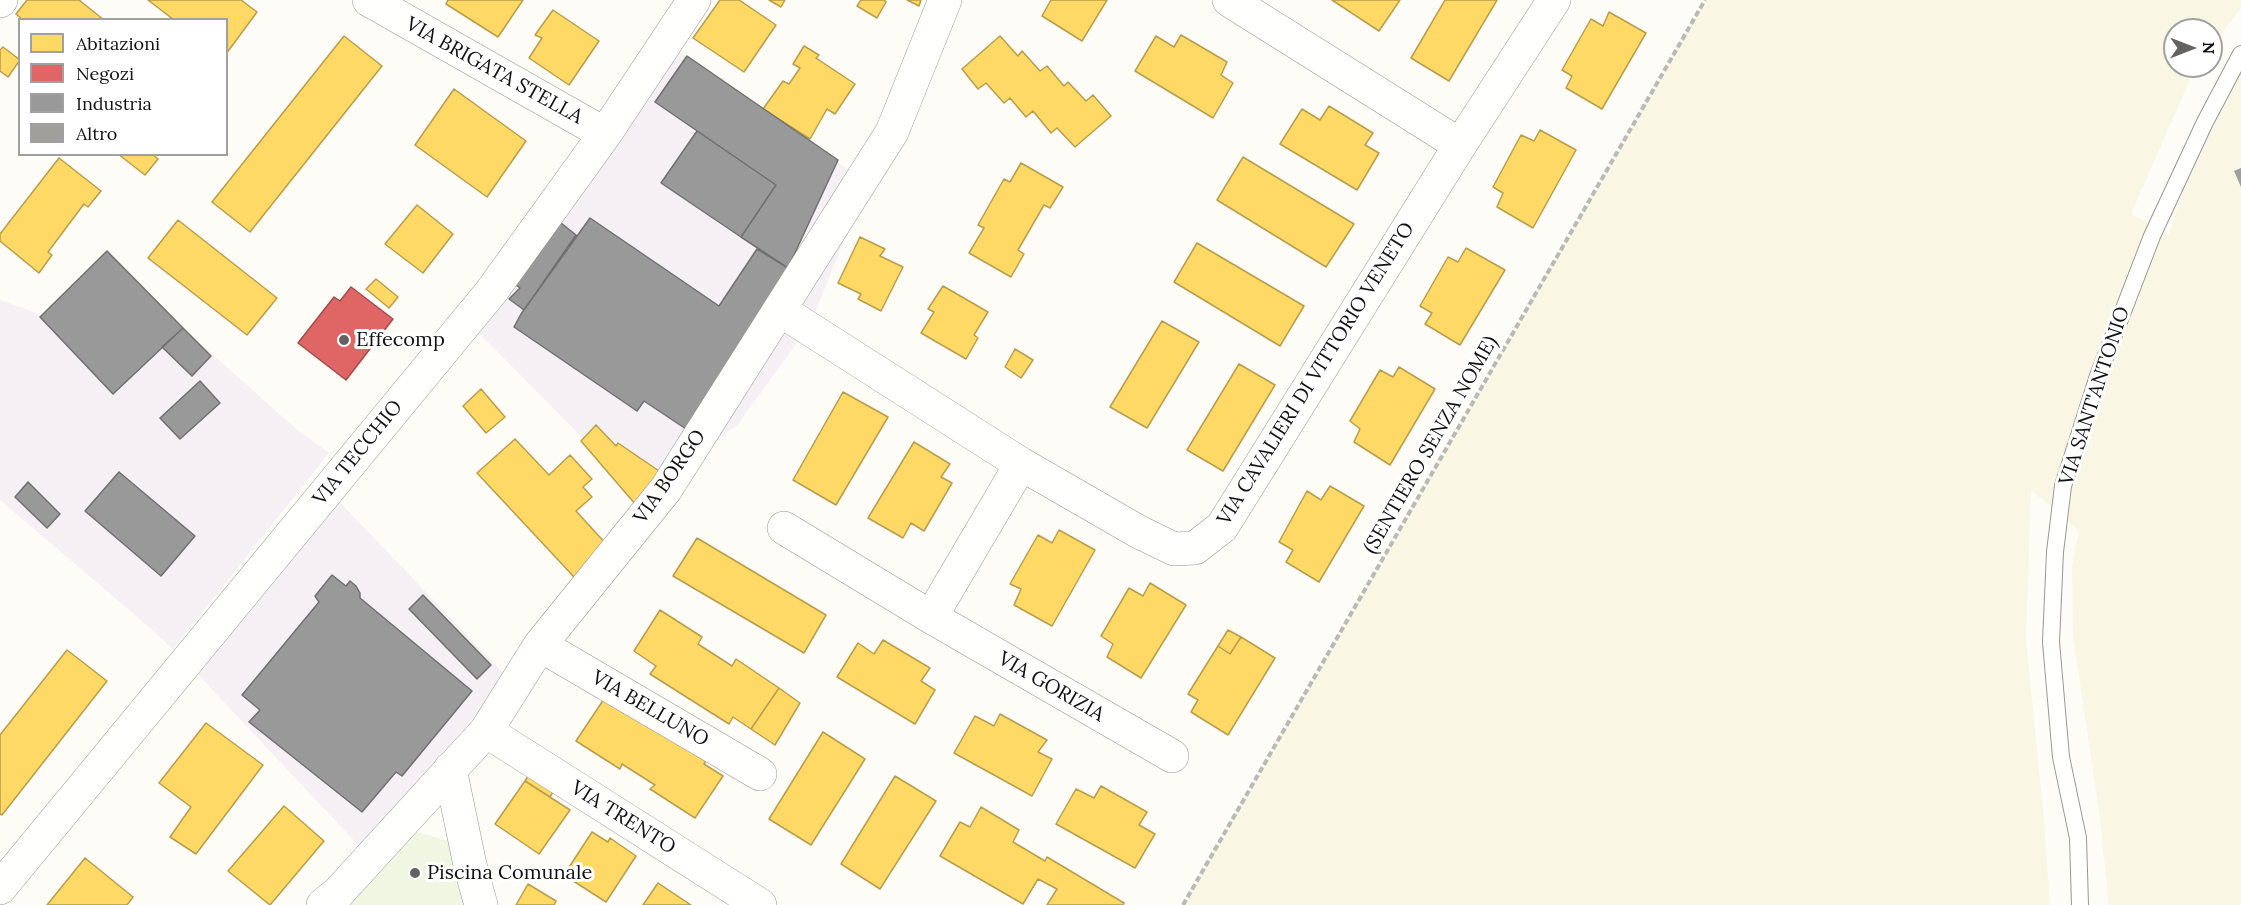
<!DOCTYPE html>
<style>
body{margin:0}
#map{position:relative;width:2241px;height:905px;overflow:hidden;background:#fdfcf7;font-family:Lora,serif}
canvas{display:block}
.legend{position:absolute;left:18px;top:18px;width:210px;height:138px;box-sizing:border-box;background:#fff;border:2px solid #a0a0a0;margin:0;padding:8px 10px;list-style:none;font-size:18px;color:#111}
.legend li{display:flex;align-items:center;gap:12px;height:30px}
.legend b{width:30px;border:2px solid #a0a0a0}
.north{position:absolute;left:2163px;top:18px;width:60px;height:60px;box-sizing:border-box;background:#fff;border:2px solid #a0a0a0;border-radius:50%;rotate:90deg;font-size:16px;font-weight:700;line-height:24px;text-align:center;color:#111}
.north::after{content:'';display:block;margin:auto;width:21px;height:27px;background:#646362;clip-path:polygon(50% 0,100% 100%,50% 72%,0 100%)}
</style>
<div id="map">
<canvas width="2241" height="905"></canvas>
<ul class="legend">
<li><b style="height:16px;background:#ffd966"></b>Abitazioni</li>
<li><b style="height:16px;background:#e06666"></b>Negozi</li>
<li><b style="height:16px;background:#999"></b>Industria</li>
<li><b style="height:16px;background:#a19f9c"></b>Altro</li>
</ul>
<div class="north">N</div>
</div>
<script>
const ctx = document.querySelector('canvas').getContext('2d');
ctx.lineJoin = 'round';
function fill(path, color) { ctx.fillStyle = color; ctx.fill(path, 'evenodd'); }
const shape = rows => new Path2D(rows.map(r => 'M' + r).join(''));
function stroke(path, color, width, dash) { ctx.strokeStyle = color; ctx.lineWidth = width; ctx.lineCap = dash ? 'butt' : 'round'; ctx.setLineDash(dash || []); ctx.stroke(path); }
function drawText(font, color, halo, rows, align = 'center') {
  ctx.font = font + ' Lora,serif'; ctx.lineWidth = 6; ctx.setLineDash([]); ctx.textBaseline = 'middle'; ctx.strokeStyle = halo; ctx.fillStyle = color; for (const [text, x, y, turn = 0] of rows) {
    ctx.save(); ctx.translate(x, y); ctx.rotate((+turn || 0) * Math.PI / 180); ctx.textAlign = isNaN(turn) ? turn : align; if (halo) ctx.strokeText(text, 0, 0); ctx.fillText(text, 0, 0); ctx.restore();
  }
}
fill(shape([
 [672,47,867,183,810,325,738,424,643,499,473,327],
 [107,251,183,328,296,429,329,453,173,649,142,621,0,500,0,300,42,315],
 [333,495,508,678,361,848,188,664]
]), '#f5f0f3');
fill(shape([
 [1705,0,2241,0,2241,8,2211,47,2211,30,2175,30,2175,66,2196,66,2131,214,2169,234,2190,168,2241,68,2241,905,2109,905,2099,811,2073,636,2072,566,2079,531,2031,490,2026,639,2043,808,2050,905,1183,905]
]), '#f9f7e4');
fill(shape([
 [412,831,449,841,467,905,343,905]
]), '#f0f6e1');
const homes = shape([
 [27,0,79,0,104,20,23,20,16,14,27,0],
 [148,0,241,0,257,12,226,54,226,20,174,20,148,0],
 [448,0,523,0,498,37,446,4,448,0],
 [720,0,739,0,776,25,744,72,693,38,720,0],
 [769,0,785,0,781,7,769,0],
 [861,0,884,0,886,2,877,18,857,6,861,0],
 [907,0,921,0,919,6,907,0],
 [1051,0,1107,0,1082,41,1042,16,1051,0],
 [1332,0,1400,0,1379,31,1332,0],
 [1445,0,1497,0,1449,81,1411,58,1445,0],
 [553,10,599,41,569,85,529,58,542,38,535,35,553,10],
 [1609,12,1646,33,1602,109,1566,88,1572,76,1562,70,1591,19,1603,26,1609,12],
 [1181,35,1227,62,1221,75,1233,83,1213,118,1135,71,1156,36,1174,47,1181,35],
 [344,36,382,66,250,232,212,202,344,36],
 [1000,36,1018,56,1022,51,1040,71,1047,66,1064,86,1068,82,1086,101,1093,95,1111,116,1075,147,1057,128,1051,133,1033,111,1026,117,1010,98,1004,103,986,83,978,89,962,69,1000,36],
 [804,46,819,55,816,58,855,84,835,114,827,109,810,139,763,109,783,81,789,84,800,68,793,64,804,46],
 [3,47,20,60,8,77,0,71,0,50,3,47],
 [454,89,526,141,487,197,415,145,454,89],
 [1329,106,1373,133,1365,145,1379,153,1357,190,1280,144,1302,109,1320,120,1329,106],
 [1540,130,1576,150,1533,228,1497,207,1503,193,1493,187,1521,135,1534,141,1540,130],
 [118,154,152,154,158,159,145,175,118,154],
 [1243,157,1354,224,1326,267,1217,200,1243,157],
 [59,158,101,191,88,207,84,204,48,252,52,255,39,273,0,241,0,234,59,158],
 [1021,163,1063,187,1050,208,1044,205,1018,250,1024,254,1011,277,969,253,984,228,978,225,1004,179,1010,182,1021,163],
 [417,205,453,234,423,273,385,244,417,205],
 [178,220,277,298,247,335,148,258,178,220],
 [860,237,885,249,880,256,903,267,881,311,858,299,861,294,838,283,860,237],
 [1197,243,1304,306,1280,346,1174,282,1197,243],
 [1466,248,1505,270,1460,345,1425,324,1432,313,1420,306,1448,257,1458,262,1466,248],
 [376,279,398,297,389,308,366,289,376,279],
 [943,286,988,312,974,335,978,338,966,359,921,333,934,312,928,309,943,286],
 [1162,321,1199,342,1147,428,1110,407,1162,321],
 [1015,349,1033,360,1021,378,1005,367,1015,349],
 [1239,364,1275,385,1223,471,1187,450,1239,364],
 [1399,367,1435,389,1390,465,1354,442,1360,429,1350,421,1380,370,1393,377,1399,367],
 [481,389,505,417,486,433,463,406,481,389],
 [843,392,888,417,836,505,793,480,843,392],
 [596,425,616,446,618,443,662,473,636,505,581,441,596,425],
 [515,439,549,475,570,455,592,479,583,487,592,497,576,511,608,546,575,578,477,473,515,439],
 [914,442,950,464,941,477,952,483,924,531,911,523,903,538,868,518,914,442],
 [1330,486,1364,506,1319,582,1286,562,1293,550,1279,542,1307,491,1321,500,1330,486],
 [1059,530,1095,550,1052,626,1014,605,1021,589,1010,584,1038,535,1052,543,1059,530],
 [697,538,826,615,804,653,673,576,697,538],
 [1150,583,1186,605,1141,678,1107,657,1113,644,1101,636,1129,588,1143,596,1150,583],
 [660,610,702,637,698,644,732,666,736,659,779,688,751,729,733,717,729,724,650,674,656,666,634,651,660,610],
 [1228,630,1241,637,1230,654,1218,646,1228,630],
 [1241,637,1275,658,1228,735,1191,712,1198,700,1188,694,1218,646,1230,654,1241,637],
 [883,640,930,668,921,681,935,690,915,724,837,677,858,643,874,654,883,640],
 [67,650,107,681,2,815,0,814,0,735,67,650],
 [779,688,800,703,775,745,751,729,779,688],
 [604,699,709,756,704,764,723,776,695,818,650,789,655,785,622,764,620,769,576,741,604,699],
 [1000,714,1047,740,1038,752,1052,759,1032,796,954,753,975,716,994,726,1000,714],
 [206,723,263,765,196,854,170,837,191,807,159,783,206,723],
 [823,732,865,759,811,845,769,819,823,732],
 [532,770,557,786,550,797,525,781,532,770],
 [895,776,936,801,880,889,841,864,895,776],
 [525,781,570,810,539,854,495,824,525,781],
 [1101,786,1147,812,1139,825,1155,834,1135,868,1056,824,1076,789,1094,798,1101,786],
 [284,806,324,841,270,905,228,871,284,806],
 [981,807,1019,830,1013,842,1045,861,1047,857,1124,903,1123,905,1047,905,1057,889,1038,879,1023,904,940,856,960,822,970,827,981,807],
 [592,832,608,842,610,838,636,856,606,902,564,875,592,832],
 [85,858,133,897,127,905,47,905,85,858],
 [658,883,691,905,643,905,658,883],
 [528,884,556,901,554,905,516,905,528,884]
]);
fill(homes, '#ffd966');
stroke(homes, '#b89d4c', 1.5);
const shops = shape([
 [351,287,393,319,346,380,298,343,334,297,340,301,351,287]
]);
fill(shops, '#e06666');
stroke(shops, '#a24c4c', 1.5);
const industry = shape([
 [687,56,838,160,788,268,741,237,776,185,655,102,687,56],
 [697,131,776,185,741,237,661,183,697,131],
 [590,218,719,306,757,249,788,268,692,433,644,401,637,411,514,327,521,314,590,218],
 [556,219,576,235,524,310,509,299,520,288,512,282,556,219],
 [107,251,183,328,113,394,40,317,107,251],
 [183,328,211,356,192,376,162,347,183,328],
 [200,381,220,403,180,439,160,418,200,381],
 [119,472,195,536,161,576,85,511,119,472],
 [28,482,60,514,47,528,15,497,28,482],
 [332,575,346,586,350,581,356,586,360,593,360,598,472,691,402,776,396,772,362,812,249,722,260,710,242,695,319,602,315,596,332,575],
 [423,595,491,665,477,679,409,609,423,595]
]);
fill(industry, '#999');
stroke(industry, '#707070', 1.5);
fill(shape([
 [2241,168,2241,187,2234,171]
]), '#a19f9c');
const lane = shape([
 [2080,905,2078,838,2061,757,2051,642,2055,552,2063,486,2098,376,2152,236,2205,122,2241,54]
]);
const street = shape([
 [369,0,605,134],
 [1229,0,1460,145],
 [0,1,1,0],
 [780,310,1021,464,1139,532,1174,549,1195,548,1222,527,1460,145,1554,0],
 [784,528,931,617,1172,756],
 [931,617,1021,464],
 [540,645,760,774],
 [486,731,760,905],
 [450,769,470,865,481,905],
 [0,888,491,292,605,134,694,0],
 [323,905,338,893,486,731,540,645,666,489,892,132,945,0]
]);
stroke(lane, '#979795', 18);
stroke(street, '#979795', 34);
stroke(shape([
 [1183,905,1705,0]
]), '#b9b9b8', 4, [6, 3]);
stroke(lane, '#fffffe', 16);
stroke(street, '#fffffe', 33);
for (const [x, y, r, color] of [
 [344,340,6,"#646362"],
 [415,873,6,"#646362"]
]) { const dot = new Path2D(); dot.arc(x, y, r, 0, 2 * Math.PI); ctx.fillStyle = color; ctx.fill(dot); stroke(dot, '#fff', 2); }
drawText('20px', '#111', '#fff', [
 ["VIA BRIGATA STELLA",494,71,29],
 ["VIA CAVALIERI DI VITTORIO VENETO",1316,374,-58],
 ["VIA SANT'ANTONIO",2095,396,-72],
 ["(SENTIERO SENZA NOME)",1431,445,-60],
 ["VIA TECCHIO",358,453,-51],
 ["VIA BORGO",670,477,-55],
 ["VIA GORIZIA",1051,687,30],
 ["VIA BELLUNO",650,709,30],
 ["VIA TRENTO",623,818,32]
]);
drawText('20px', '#111', '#fff', [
 ["Effecomp",356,340],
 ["Piscina Comunale",427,873]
], 'left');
</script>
